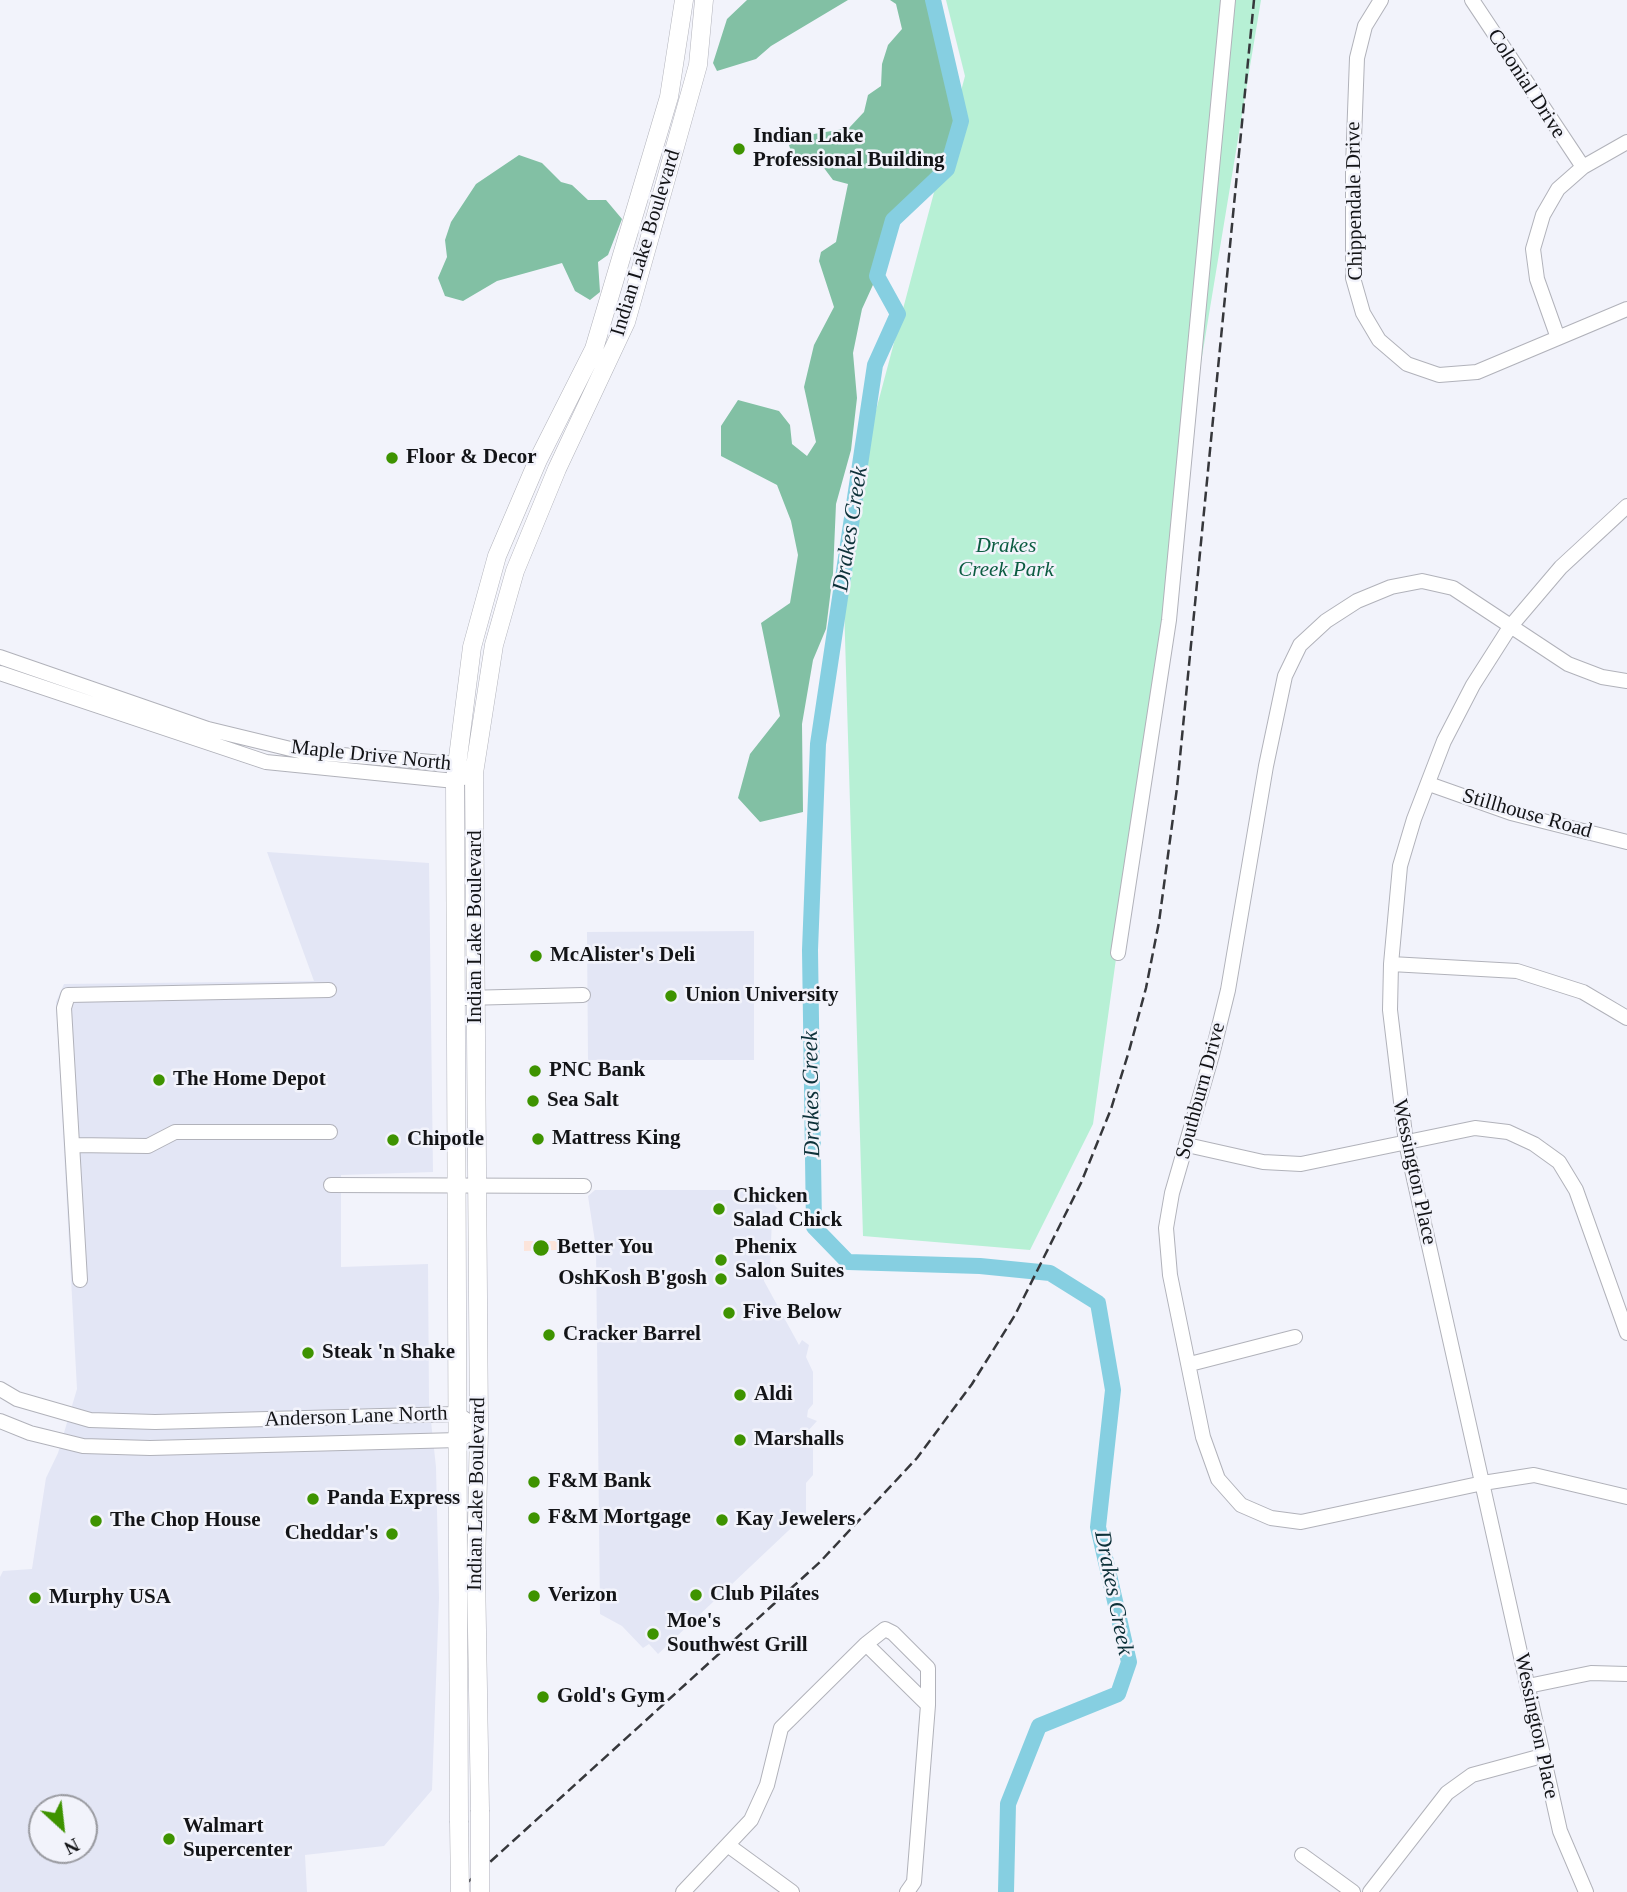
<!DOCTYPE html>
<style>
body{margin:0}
#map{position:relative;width:1627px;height:1892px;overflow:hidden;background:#f2f3fb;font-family:"Times New Roman",serif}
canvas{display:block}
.north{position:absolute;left:28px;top:1794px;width:70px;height:70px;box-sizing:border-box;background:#f2f3fb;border:2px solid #999aa0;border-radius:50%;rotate:153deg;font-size:19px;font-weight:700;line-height:28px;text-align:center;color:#131417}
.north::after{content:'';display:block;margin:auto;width:24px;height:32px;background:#3e9300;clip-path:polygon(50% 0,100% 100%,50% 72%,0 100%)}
</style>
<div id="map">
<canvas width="1627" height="1892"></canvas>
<div class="north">N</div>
</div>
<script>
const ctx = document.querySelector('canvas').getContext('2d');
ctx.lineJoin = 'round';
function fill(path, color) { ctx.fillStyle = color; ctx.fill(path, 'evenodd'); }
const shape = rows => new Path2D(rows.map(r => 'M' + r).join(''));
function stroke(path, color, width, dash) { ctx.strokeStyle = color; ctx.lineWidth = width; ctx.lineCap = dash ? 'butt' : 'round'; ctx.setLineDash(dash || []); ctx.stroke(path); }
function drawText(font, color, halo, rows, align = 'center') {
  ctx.font = font + ' "Times New Roman",serif'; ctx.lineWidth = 5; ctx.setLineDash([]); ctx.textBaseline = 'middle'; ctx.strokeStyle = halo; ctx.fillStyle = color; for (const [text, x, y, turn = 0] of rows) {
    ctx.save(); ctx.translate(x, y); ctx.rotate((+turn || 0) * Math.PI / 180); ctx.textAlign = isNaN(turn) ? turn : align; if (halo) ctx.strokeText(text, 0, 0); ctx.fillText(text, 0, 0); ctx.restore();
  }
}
fill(shape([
 [267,852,429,863,433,1172,341,1175,341,1267,428,1264,429,1403,436,1467,439,1598,432,1790,384,1846,305,1855,307,1892,0,1892,0,1577,3,1571,32,1569,46,1478,58,1453,77,1389,56,1002,64,984,314,981],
 [42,1808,84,1808,84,1850,42,1850],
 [754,931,754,1060,588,1060,587,932],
 [595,1190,766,1190,768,1198,778,1209,772,1215,770,1272,764,1273,764,1281,799,1345,802,1340,809,1345,806,1357,813,1372,813,1404,808,1410,807,1417,817,1421,806,1433,813,1445,813,1475,806,1483,806,1514,658,1654,649,1644,643,1648,622,1626,600,1614,596,1248,588,1196]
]), '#e3e6f5');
fill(shape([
 [524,1241,557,1241,557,1250,524,1251]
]), '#fce4da');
fill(shape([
 [946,0,1261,0,1188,441,1093,1124,1030,1250,863,1236,842,538,965,76]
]), '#b7f0d5');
fill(shape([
 [747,0,848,0,771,46,756,59,717,71,713,63,727,19],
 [890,0,933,0,961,121,947,169,893,220,877,276,862,309,853,353,857,398,851,450,836,504,833,573,826,629,813,660,802,724,803,812,760,822,738,798,750,754,780,716,761,623,790,603,798,555,791,521,777,485,721,456,721,426,738,400,779,411,790,425,792,444,807,456,816,442,804,387,814,345,834,307,819,261,821,252,836,242,848,184,833,180,824,168,794,161,789,145,808,135,849,128,864,112,868,95,881,86,882,64,888,45,902,29,896,4],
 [519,155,542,163,561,182,572,185,588,200,606,200,622,219,608,255,598,262,600,292,590,300,575,291,562,263,497,281,463,301,445,296,438,278,447,257,445,240,451,222,476,184]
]), '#82c0a4');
stroke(shape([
 [933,0,961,121,947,169,893,220,877,276,898,314,875,365,818,744,810,950,814,1227,848,1262,980,1266,1050,1273,1098,1303,1113,1390,1098,1527,1129,1662,1118,1694,1039,1726,1008,1804,1006,1892]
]), '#86cfe1', 16);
const minor = shape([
 [1381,0,1365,26,1357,58,1353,166,1353,278,1363,313,1379,340,1407,364,1439,375,1477,372,1627,309],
 [1472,0,1583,167],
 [1558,338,1537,279,1533,249,1543,215,1558,189,1583,167,1627,142],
 [0,657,208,729,303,752,458,764,466,769],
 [0,673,266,762,455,781,463,778],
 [1627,681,1602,677,1568,664,1453,588,1422,581,1391,587,1357,601,1326,621,1300,645,1285,676,1266,766,1228,990,1212,1055,1172,1193,1166,1228,1170,1275,1203,1437,1218,1479,1241,1505,1271,1518,1301,1522,1483,1483,1534,1475,1627,1497],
 [1429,784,1511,813,1627,842],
 [1118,953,1169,620,1228,0],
 [1391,964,1517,971,1583,992,1627,1018],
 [465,998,583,995],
 [73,1145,148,1146,175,1132,330,1132],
 [1187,1145,1263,1162,1301,1164,1475,1128,1508,1132,1534,1144,1559,1162,1576,1190,1627,1333],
 [331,1185,584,1186],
 [80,1280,64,1008,68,995,329,990],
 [1190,1364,1295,1337],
 [0,1389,17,1399,90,1420,155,1422,457,1414,479,1428,459,1440,150,1448,83,1446,30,1433,0,1421],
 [866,1644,885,1629,893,1633,928,1668,928,1705],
 [1528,1686,1591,1673,1627,1674],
 [729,1846,792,1892],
 [1302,1855,1353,1892],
 [683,1892,751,1820,767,1785,781,1728,866,1644,928,1705,914,1882,907,1892],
 [1370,1892,1447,1793,1472,1775,1542,1756],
 [1586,1892,1560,1831,1406,1143,1390,1010,1391,964,1400,866,1414,819,1444,741,1473,685,1510,627,1561,567,1627,506]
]);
const major = shape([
 [480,1810,476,1571,479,1428,474,773,494,645,515,571,557,469,626,322,698,65,704,0],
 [459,1821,455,781,472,647,497,556,538,460,594,349,669,97,684,0]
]);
stroke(minor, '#b1b2ba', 16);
stroke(major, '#b1b2ba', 19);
stroke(minor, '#fff', 14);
stroke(major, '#fff', 18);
stroke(shape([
 [457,1892,820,1562,917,1458,972,1384,1015,1315,1081,1183,1111,1109,1129,1051,1146,988,1159,922,1177,788,1254,0]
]), '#36373b', 2.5, [10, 5]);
const majorBridge = shape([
 [480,1810,480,1892],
 [459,1821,460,1892]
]);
stroke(majorBridge, '#b1b2ba', 19, []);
stroke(majorBridge, '#fff', 18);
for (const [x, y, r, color] of [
 [739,149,7,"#3e9300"],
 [392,458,7,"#3e9300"],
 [536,956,7,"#3e9300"],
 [671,996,7,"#3e9300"],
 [535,1071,7,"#3e9300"],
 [159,1080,7,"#3e9300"],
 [533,1101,7,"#3e9300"],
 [538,1139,7,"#3e9300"],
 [393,1140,7,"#3e9300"],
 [719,1209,7,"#3e9300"],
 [541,1248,9,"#3e9300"],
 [721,1260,7,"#3e9300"],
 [721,1279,7,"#3e9300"],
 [729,1313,7,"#3e9300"],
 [549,1335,7,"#3e9300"],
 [308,1353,7,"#3e9300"],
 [740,1395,7,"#3e9300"],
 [740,1440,7,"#3e9300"],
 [534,1482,7,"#3e9300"],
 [313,1499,7,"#3e9300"],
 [534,1518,7,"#3e9300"],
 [722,1520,7,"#3e9300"],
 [96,1521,7,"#3e9300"],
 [392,1534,7,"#3e9300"],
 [696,1595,7,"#3e9300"],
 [534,1596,7,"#3e9300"],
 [35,1598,7,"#3e9300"],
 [653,1634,7,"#3e9300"],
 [543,1697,7,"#3e9300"],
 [169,1839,7,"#3e9300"]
]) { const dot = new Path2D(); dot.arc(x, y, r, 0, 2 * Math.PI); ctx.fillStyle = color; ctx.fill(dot); stroke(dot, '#f2f3fb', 2.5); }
drawText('21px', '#131417', '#f2f3fb', [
 ["Colonial Drive",1526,84,57],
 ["Chippendale Drive",1355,201,-91],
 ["Indian Lake Boulevard",646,243,-73],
 ["Maple Drive North",371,756,6],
 ["Stillhouse Road",1527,814,16],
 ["Indian Lake Boulevard",475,927,-90],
 ["Southburn Drive",1201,1091,-75],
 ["Wessington Place",1414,1172,78],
 ["Anderson Lane North",356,1417,-2],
 ["Indian Lake Boulevard",477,1494,-89],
 ["Wessington Place",1536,1726,78]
]);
drawText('bold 21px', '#131417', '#f2f3fb', [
 ["Indian Lake",753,137],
 ["Professional Building",753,161],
 ["Floor & Decor",406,458],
 ["McAlister's Deli",550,956],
 ["Union University",685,996],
 ["PNC Bank",549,1071],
 ["The Home Depot",173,1080],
 ["Sea Salt",547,1101],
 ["Mattress King",552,1139],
 ["Chipotle",407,1140],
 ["Chicken",733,1197],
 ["Salad Chick",733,1221],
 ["Better You",557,1248],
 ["Phenix",735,1248],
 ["Salon Suites",735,1272],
 ["OshKosh B'gosh",707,1279,"right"],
 ["Five Below",743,1313],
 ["Cracker Barrel",563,1335],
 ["Steak 'n Shake",322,1353],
 ["Aldi",754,1395],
 ["Marshalls",754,1440],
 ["F&M Bank",548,1482],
 ["Panda Express",327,1499],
 ["F&M Mortgage",548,1518],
 ["Kay Jewelers",736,1520],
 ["The Chop House",110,1521],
 ["Cheddar's",378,1534,"right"],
 ["Club Pilates",710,1595],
 ["Verizon",548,1596],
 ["Murphy USA",49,1598],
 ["Moe's",667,1622],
 ["Southwest Grill",667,1646],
 ["Gold's Gym",557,1697],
 ["Walmart",183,1827],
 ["Supercenter",183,1851]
], 'left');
drawText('italic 21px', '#0b5c41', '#f2f3fb', [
 ["Drakes",1006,546],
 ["Creek Park",1006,570]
]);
drawText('italic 23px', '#0d3139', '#f2f3fb', [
 ["Drakes Creek",851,529,-81],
 ["Drakes Creek",812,1094,-91],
 ["Drakes Creek",1113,1593,79]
]);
</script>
